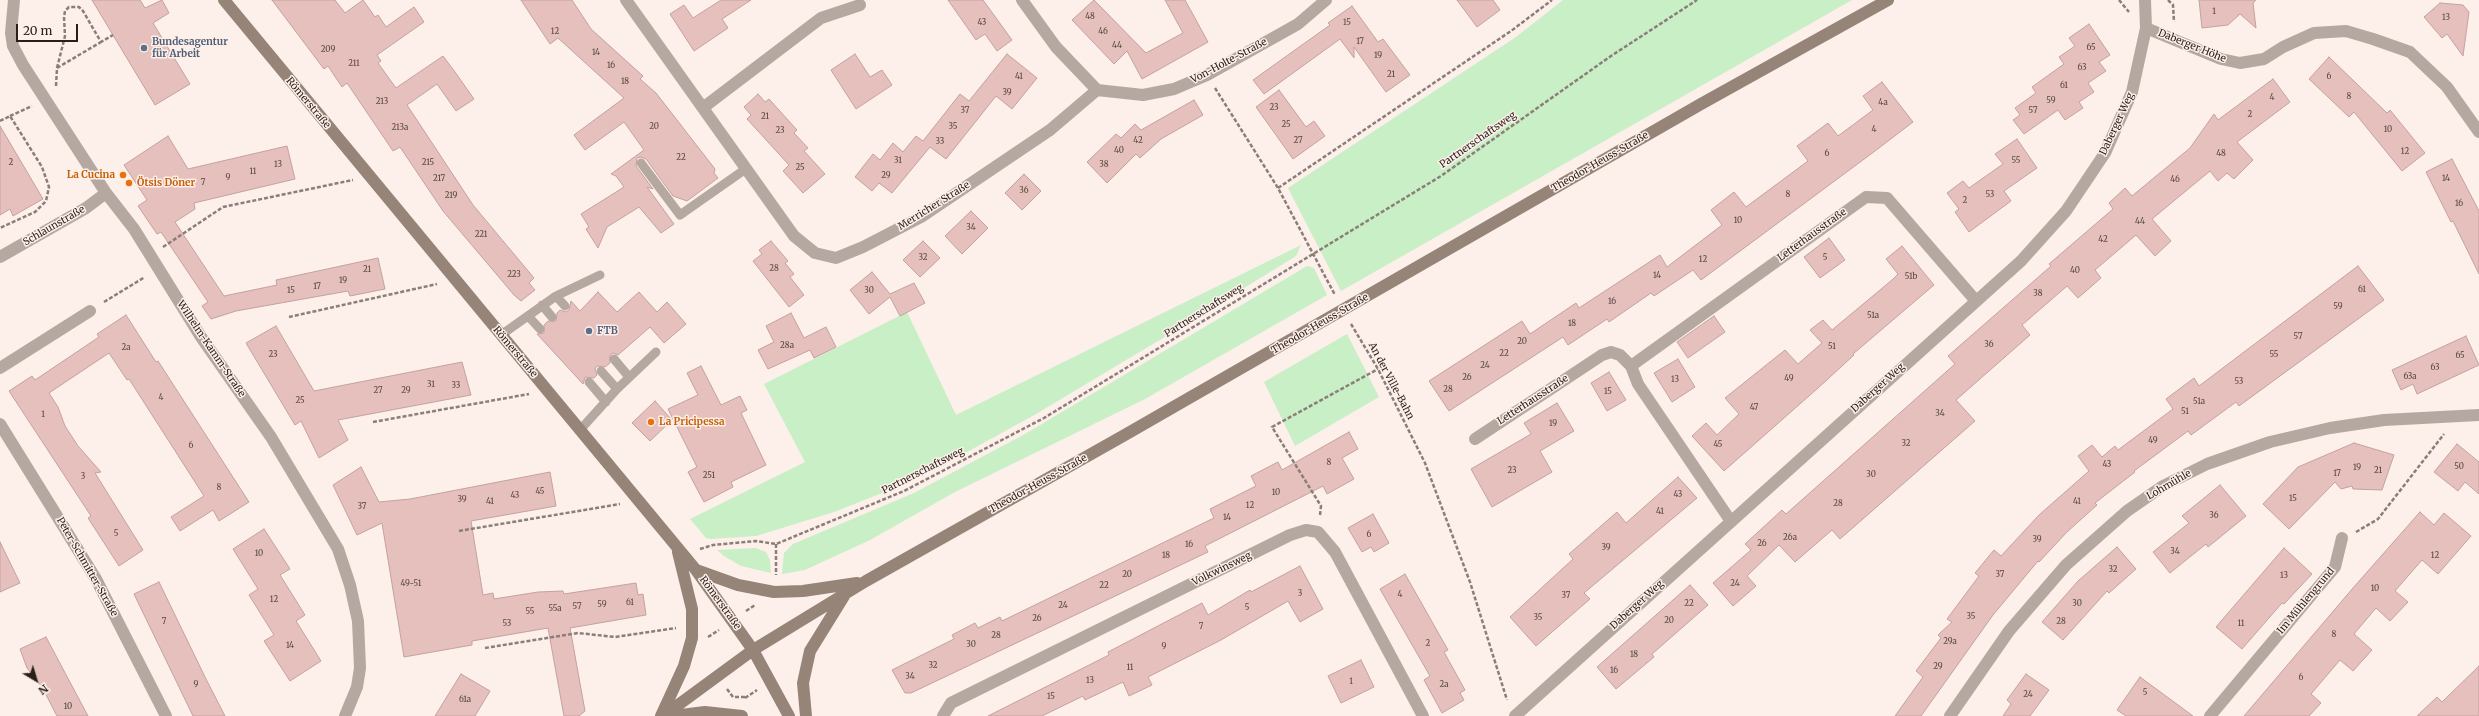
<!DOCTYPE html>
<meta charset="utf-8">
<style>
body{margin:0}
#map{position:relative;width:2479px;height:716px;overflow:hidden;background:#fdefe9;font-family:Merriweather,serif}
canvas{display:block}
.north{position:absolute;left:16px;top:660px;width:40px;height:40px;-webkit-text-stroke:3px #fdefe9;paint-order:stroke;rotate:142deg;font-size:11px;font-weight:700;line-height:16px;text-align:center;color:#291e18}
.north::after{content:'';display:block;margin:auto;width:14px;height:18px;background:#291e18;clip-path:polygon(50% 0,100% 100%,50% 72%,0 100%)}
.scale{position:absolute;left:16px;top:24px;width:62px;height:18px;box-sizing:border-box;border:2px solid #291e18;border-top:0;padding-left:5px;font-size:12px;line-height:14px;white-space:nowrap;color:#291e18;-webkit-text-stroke:3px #fdefe9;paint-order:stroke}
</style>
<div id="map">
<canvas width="2479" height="716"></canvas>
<div class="north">N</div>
<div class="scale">20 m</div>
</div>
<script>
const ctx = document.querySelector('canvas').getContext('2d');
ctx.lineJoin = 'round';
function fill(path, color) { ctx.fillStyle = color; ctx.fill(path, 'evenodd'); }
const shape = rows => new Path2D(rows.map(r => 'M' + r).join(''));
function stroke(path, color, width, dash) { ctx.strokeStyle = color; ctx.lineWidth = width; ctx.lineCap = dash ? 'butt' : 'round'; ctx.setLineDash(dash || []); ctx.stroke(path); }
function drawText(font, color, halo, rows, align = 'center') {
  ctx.font = font + ' Merriweather,serif'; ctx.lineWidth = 3; ctx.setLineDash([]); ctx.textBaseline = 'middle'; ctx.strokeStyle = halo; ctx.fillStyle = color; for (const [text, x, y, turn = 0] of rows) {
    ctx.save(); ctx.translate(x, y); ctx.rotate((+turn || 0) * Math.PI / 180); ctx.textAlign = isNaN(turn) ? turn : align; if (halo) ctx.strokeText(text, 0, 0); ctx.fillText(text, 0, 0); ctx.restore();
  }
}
fill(shape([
 [1563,0,1852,0,1341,291,1288,188,1516,37],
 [1301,245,1296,256,1163,338,1036,414,958,457,900,486,834,512,756,536,710,539,706,538,690,519,805,462,764,384,907,312,956,415],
 [1307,266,1314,268,1327,295,1145,399,955,492,870,540,805,570,782,574,784,553,793,544,914,493,1025,434],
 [1347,334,1379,397,1295,446,1264,382],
 [756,548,766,552,770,560,771,573,741,566,724,556,717,550]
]), '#c8efc6');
const building = shape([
 [92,0,140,0,145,8,162,0,169,13,153,23,190,84,155,105,92,0],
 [272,0,335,0,345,13,363,0,375,17,378,15,386,27,414,7,424,22,377,55,381,61,378,63,396,88,443,56,455,72,474,99,456,111,437,84,407,105,473,205,534,278,529,283,535,290,521,301,514,295,443,211,400,147,393,151,347,83,342,87,328,66,324,69,272,0],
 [521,0,572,0,591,29,643,76,640,79,656,93,715,169,714,173,718,178,687,201,673,196,646,159,641,157,637,158,636,166,653,189,647,187,674,224,661,233,639,207,607,227,598,248,586,229,589,227,581,214,624,187,616,176,611,174,644,150,624,122,585,150,574,135,624,98,558,38,550,44,521,0],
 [721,0,751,0,722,19,728,28,694,51,670,14,684,5,693,18,721,0],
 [948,0,983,0,1012,40,997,51,985,34,976,40,948,0],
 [1094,0,1146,53,1183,33,1165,0,1185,0,1208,42,1142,79,1127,51,1114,64,1072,20,1094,0],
 [1457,0,1493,0,1500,10,1477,27,1457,0],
 [2199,0,2256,0,2253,3,2256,28,2240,14,2228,25,2202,28,2199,0],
 [2440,3,2463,5,2469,12,2463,56,2447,34,2442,38,2424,17,2440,3],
 [1352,6,1378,42,1383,39,1410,75,1386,92,1354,47,1354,58,1340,39,1264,94,1253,80,1330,25,1328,23,1352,6],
 [2089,24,2110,55,2099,62,2106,71,2088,83,2094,92,2079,102,2083,108,2065,120,2058,110,2024,134,2013,120,2020,115,2015,108,2036,93,2032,87,2064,64,2059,57,2075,46,2069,38,2089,24],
 [855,54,870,77,882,70,892,85,856,109,831,70,855,54],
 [1007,54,1037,78,1012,109,996,96,946,159,930,147,892,193,879,183,872,191,855,177,873,154,880,160,893,143,903,152,916,136,923,141,960,94,969,101,1007,54],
 [2329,57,2387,113,2390,110,2425,153,2402,171,2354,112,2349,117,2309,79,2329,57],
 [2273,79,2290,102,2237,142,2253,160,2234,179,2227,173,2218,181,2210,171,2152,219,2171,241,2155,256,2136,235,2095,270,2101,278,2078,298,2067,286,2022,325,2030,335,1956,400,1975,421,1840,539,1832,530,1795,562,1779,545,1747,576,1756,586,1733,606,1713,583,1751,550,1745,544,1782,510,1786,514,1955,364,1948,356,2051,266,2049,264,2113,209,2109,203,2125,188,2132,196,2190,148,2214,114,2218,120,2273,79],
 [1882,82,1913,122,1875,151,1701,280,1693,270,1654,296,1651,293,1609,322,1607,319,1568,345,1563,337,1449,411,1429,381,1522,321,1530,334,1576,303,1579,308,1660,255,1667,267,1722,225,1711,210,1734,192,1746,207,1808,161,1797,146,1828,123,1838,136,1873,110,1863,96,1882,82],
 [1279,90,1306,127,1314,121,1325,136,1293,159,1256,107,1279,90],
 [758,94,765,102,769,99,797,130,794,133,808,148,804,151,825,174,803,193,783,171,789,165,747,119,751,115,744,107,758,94],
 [1194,100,1203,115,1161,139,1140,158,1136,154,1107,183,1087,162,1116,134,1121,138,1135,124,1141,130,1194,100],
 [0,126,43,199,13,216,10,209,0,215,0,126],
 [168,136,188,169,287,146,295,179,194,203,195,209,175,222,224,296,277,285,276,280,378,258,385,289,350,296,348,291,236,311,211,319,202,306,208,302,161,232,157,234,138,206,147,200,124,165,168,136],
 [2017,139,2037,168,2004,191,2011,201,1969,232,1955,212,1959,209,1947,193,1963,181,1969,188,2003,164,1995,154,2017,139],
 [2452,159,2479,211,2479,274,2453,221,2451,222,2426,172,2452,159],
 [1024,174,1041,191,1022,210,1005,193,1024,174],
 [971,211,988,228,962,254,945,236,971,211],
 [1829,238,1845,260,1820,278,1804,257,1829,238],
 [771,241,788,261,785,263,794,274,790,277,804,295,789,307,753,261,762,254,759,250,771,241],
 [923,241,940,258,920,277,903,260,923,241],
 [1902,246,1934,285,1853,354,1854,355,1818,388,1724,471,1692,436,1706,423,1717,435,1739,414,1725,398,1785,350,1798,364,1822,343,1810,330,1823,320,1832,330,1892,280,1898,274,1886,259,1902,246],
 [2358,266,2384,300,2239,406,2236,402,2191,435,2188,431,2134,471,2135,472,2095,503,2097,505,2067,532,2039,562,2038,561,1993,615,1921,716,1895,716,1923,677,1916,671,1941,638,1938,635,1952,622,1947,619,1979,576,1975,573,1994,550,2001,556,2039,515,2089,471,2078,456,2092,445,2102,457,2115,446,2118,450,2173,409,2166,399,2194,378,2199,386,2358,266],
 [872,272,890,294,914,283,925,303,900,316,890,297,869,314,850,290,872,272],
 [598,292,617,312,639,292,657,312,667,302,686,324,664,343,650,327,618,355,613,353,610,355,610,363,605,367,597,366,595,369,597,375,594,378,585,377,583,384,537,334,544,333,544,325,548,321,556,321,557,313,560,310,566,312,569,310,571,301,580,311,598,292],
 [791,313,804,338,826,327,836,347,814,358,810,350,768,369,758,350,774,342,766,326,791,313],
 [126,315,156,362,158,361,249,502,219,521,213,510,180,531,171,517,204,496,129,379,127,380,109,353,49,393,58,407,65,426,78,446,101,472,95,473,143,550,119,566,88,518,91,516,9,391,32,376,35,380,99,337,97,334,126,315],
 [1714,316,1725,332,1688,358,1677,342,1714,316],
 [276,326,314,391,462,362,471,395,338,420,348,440,319,458,301,421,295,425,246,343,276,326],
 [2466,336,2479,365,2417,394,2413,384,2401,390,2392,370,2466,336],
 [1678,359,1695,387,1672,402,1654,373,1678,359],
 [701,366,721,405,740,396,747,410,741,413,766,465,731,482,733,487,704,502,688,472,697,467,668,409,698,395,687,373,701,366],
 [1609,372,1626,400,1607,411,1591,383,1609,372],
 [655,401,672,420,650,441,632,423,655,401],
 [1557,403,1574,431,1540,451,1552,472,1492,507,1471,469,1531,434,1524,423,1557,403],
 [1349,432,1358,449,1342,458,1354,479,1327,494,1323,486,1205,546,1208,552,911,693,905,693,892,670,954,639,952,635,975,623,978,628,1000,617,1002,621,1214,518,1210,509,1256,486,1251,476,1278,462,1282,470,1349,432],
 [2354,443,2394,455,2382,490,2353,489,2352,486,2341,489,2335,482,2289,529,2263,504,2298,467,2354,443],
 [2457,444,2479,462,2479,494,2465,482,2458,491,2434,472,2457,444],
 [361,467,379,502,410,499,550,472,556,506,471,521,483,595,493,593,494,599,538,592,563,591,564,594,636,583,638,595,643,594,646,615,570,628,585,711,579,716,564,716,548,628,472,641,472,645,404,657,382,523,357,535,333,485,361,467],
 [1678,477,1697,498,1584,593,1590,599,1536,646,1510,617,1573,559,1569,554,1617,512,1626,523,1678,477],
 [2220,485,2246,516,2208,547,2206,544,2170,573,2153,552,2189,523,2182,516,2220,485],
 [2420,512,2434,525,2444,513,2471,536,2438,574,2422,560,2395,591,2408,602,2390,621,2376,608,2354,634,2372,650,2353,671,2340,660,2311,694,2321,703,2309,716,2244,716,2353,588,2420,512],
 [1373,514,1389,543,1374,552,1371,547,1362,552,1348,528,1373,514],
 [264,529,290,569,280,575,305,615,296,621,321,661,290,681,264,641,274,635,249,595,258,589,233,549,264,529],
 [0,542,20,583,0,592,0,542],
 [2117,547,2136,569,2109,593,2107,591,2063,640,2042,622,2078,581,2117,547],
 [2284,548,2312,574,2284,604,2282,603,2242,649,2216,627,2284,548],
 [1300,566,1323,609,1300,622,1288,601,1221,640,1148,677,1152,685,1129,696,1123,682,1085,700,1083,696,1042,716,988,716,1109,655,1108,652,1202,603,1208,615,1250,590,1251,592,1300,566],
 [1405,574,1448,650,1444,652,1465,690,1460,693,1464,700,1442,713,1424,680,1430,676,1380,589,1405,574],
 [159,582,206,679,225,716,193,716,134,594,159,582],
 [1690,585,1708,605,1652,654,1654,657,1616,689,1597,667,1690,585],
 [46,637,72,686,88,716,57,716,42,687,27,668,20,649,46,637],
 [1361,660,1374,687,1341,703,1328,676,1361,660],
 [2479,666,2479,716,2417,716,2437,697,2442,702,2479,666],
 [461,674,490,691,475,716,435,716,461,674],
 [2026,674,2049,690,2030,716,2003,716,2011,704,2007,700,2026,674],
 [2140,677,2193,716,2126,716,2117,710,2140,677]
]);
fill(building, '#e5c0bd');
stroke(building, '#c4a19e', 1);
stroke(shape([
 [2119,0,2129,12],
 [2168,0,2173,5,2174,22],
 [57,68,101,42],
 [56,86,57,68,65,36,64,17,65,11,69,7,79,7,83,11,101,42,113,35],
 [1215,88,1278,188,1335,295],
 [10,116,32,106],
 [0,121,10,116,42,167,49,187,46,201,35,212,0,228],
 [1278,188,1511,31,1552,0],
 [163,247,223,207,353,180],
 [104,302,145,277],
 [289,317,437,284],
 [1351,324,1378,369,1425,463,1470,582,1507,700],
 [373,422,529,394],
 [1320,515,1321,506,1272,427,1378,369],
 [459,531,620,504],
 [2356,532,2378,519,2444,434],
 [776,544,776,575],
 [700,549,713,545,756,541,776,544,904,491,1044,418,1441,176,1611,56,1697,0],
 [746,611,755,605],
 [708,637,719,630],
 [485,648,578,633,615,637,676,628],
 [727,689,733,697,745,697],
 [745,698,757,690]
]), '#8b7e78', 2.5, [4, 2]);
stroke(shape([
 [641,163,680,215,747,168],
 [556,296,565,306],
 [542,305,552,317],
 [528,316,540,329],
 [501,335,556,296,600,275],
 [614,359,629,377],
 [601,371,617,389],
 [589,382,606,402],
 [580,430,617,389,656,352]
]), '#b5a8a0', 9);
stroke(shape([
 [14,0,11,33,13,46,23,65,106,193,134,229,201,337,271,437,338,549,350,585,358,621,360,668,357,687,345,716],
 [626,0,794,236,815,253,836,258,863,247,921,217,1050,130,1097,90],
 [1022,0,1056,47,1097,90],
 [2146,28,2221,59,2240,63,2264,59,2283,47,2314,33,2346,31,2373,39,2410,52,2447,87,2479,132],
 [1097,90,1143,95,1174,89,1207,75,1298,24,1326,0],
 [704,107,821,18,860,5],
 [0,257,86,208,106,193],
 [1631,366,1638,384,1730,520],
 [0,368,90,311],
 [0,424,96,579,166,716],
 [1475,439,1602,355,1611,352,1620,355,1631,366,1866,197,1887,198,1976,301],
 [943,716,951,703,1290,535,1306,530,1318,532,1335,552,1423,716],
 [1515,716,2021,261,2066,211,2105,153,2132,92,2146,28,2145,0],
 [1950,716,2009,631,2066,565,2127,511,2163,486,2207,464,2270,442,2330,428,2384,420,2479,415],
 [2210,716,2335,567,2342,538]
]), '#b5a8a0', 12);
stroke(shape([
 [224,0,696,570,753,650,789,716],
 [696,570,738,585,774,592,803,591,857,583],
 [661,716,684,666,692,638,692,609,678,552],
 [663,716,753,650,866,581,1123,436,1701,104,1888,0],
 [673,716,705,712,742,716],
 [806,716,803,683,810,651,844,596]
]), '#968478', 12);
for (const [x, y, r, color] of [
 [144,48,4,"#5c6f8a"],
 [123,175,4,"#e8710a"],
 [129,183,4,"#e8710a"],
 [589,331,4,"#5c6f8a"],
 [651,422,4,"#e8710a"]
]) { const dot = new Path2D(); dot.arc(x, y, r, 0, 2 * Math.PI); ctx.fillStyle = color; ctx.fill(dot); stroke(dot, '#fdefe9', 1.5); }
drawText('8px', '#584641', null, [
 ["1",2214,12],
 ["48",1090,17],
 ["13",2446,18],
 ["43",982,23],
 ["15",1347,23],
 ["12",555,32],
 ["46",1103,32],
 ["17",1360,42],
 ["44",1117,46],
 ["65",2091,48],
 ["209",328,50],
 ["14",596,53],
 ["19",1378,56],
 ["211",354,64],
 ["16",611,66],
 ["63",2082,68],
 ["21",1391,75],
 ["41",1019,77],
 ["6",2329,77],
 ["18",625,82],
 ["61",2064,86],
 ["39",1007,93],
 ["8",2349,97],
 ["4",2272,98],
 ["59",2051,101],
 ["213",382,102],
 ["4a",1883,103],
 ["23",1274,108],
 ["37",965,111],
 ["57",2033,111],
 ["2",2250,115],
 ["21",765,117],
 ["25",1286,125],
 ["20",654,127],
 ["35",953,127],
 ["213a",400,128],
 ["4",1874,130],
 ["10",2388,130],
 ["23",780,131],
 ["42",1138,141],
 ["27",1298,141],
 ["33",940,142],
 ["40",1119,151],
 ["12",2405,152],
 ["6",1827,154],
 ["48",2221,154],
 ["22",681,158],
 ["31",898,161],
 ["55",2016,161],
 ["2",11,163],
 ["215",428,163],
 ["13",278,165],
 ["38",1104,165],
 ["25",800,168],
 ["11",253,172],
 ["29",886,176],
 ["9",228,178],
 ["217",439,179],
 ["14",2446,179],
 ["46",2175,180],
 ["7",203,183],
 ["36",1024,191],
 ["8",1788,195],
 ["53",1990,195],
 ["219",451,196],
 ["2",1965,201],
 ["16",2459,204],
 ["10",1738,221],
 ["44",2140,222],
 ["34",971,228],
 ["221",481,235],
 ["42",2103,240],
 ["32",923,258],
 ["5",1825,258],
 ["12",1703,260],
 ["28",774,269],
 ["21",367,270],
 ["40",2075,271],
 ["223",514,275],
 ["14",1657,276],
 ["51b",1911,277],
 ["19",343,281],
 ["17",317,287],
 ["61",2362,290],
 ["15",291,291],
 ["30",869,291],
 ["38",2038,294],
 ["16",1612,302],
 ["59",2338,307],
 ["51a",1873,316],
 ["18",1572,324],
 ["57",2298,337],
 ["20",1522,342],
 ["36",1989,345],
 ["28a",787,346],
 ["51",1832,347],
 ["2a",126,348],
 ["22",1504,354],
 ["23",273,355],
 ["55",2274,355],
 ["65",2460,356],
 ["24",1485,366],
 ["63",2435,368],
 ["63a",2410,377],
 ["26",1467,378],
 ["49",1789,379],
 ["13",1675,380],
 ["53",2239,382],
 ["31",431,385],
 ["33",456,386],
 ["28",1448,390],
 ["27",378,391],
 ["29",406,391],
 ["15",1608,392],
 ["4",161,398],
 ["25",300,401],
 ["51a",2199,402],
 ["47",1754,408],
 ["51",2185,412],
 ["34",1940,414],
 ["1",43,415],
 ["19",1553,424],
 ["49",2153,441],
 ["32",1906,444],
 ["45",1718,445],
 ["6",191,446],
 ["8",1329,463],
 ["43",2107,465],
 ["50",2459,467],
 ["19",2357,468],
 ["23",1512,471],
 ["21",2378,471],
 ["17",2337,474],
 ["30",1871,475],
 ["251",709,476],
 ["3",83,477],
 ["8",219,488],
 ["45",540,492],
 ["10",1276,493],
 ["43",1678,495],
 ["43",515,496],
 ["15",2293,499],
 ["39",462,500],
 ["41",490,502],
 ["41",2077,502],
 ["28",1838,504],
 ["12",1250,506],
 ["37",362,507],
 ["41",1660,512],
 ["36",2214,516],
 ["14",1227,518],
 ["5",116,534],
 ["6",1369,535],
 ["26a",1790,538],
 ["39",2037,540],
 ["26",1762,544],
 ["16",1189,545],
 ["39",1606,548],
 ["34",2175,552],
 ["10",259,554],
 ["18",1166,556],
 ["12",2435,556],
 ["32",2113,570],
 ["20",1127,575],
 ["37",2000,575],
 ["13",2284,576],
 ["49-51",411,584],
 ["24",1735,584],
 ["22",1104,586],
 ["10",2375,589],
 ["3",1300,594],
 ["4",1400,595],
 ["37",1566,596],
 ["12",274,600],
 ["61",630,603],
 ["22",1689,604],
 ["30",2077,604],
 ["59",602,605],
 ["24",1063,606],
 ["57",577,607],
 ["5",1247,608],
 ["55a",555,609],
 ["55",530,612],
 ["35",1971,617],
 ["35",1538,618],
 ["26",1037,619],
 ["20",1669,621],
 ["7",164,622],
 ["28",2061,622],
 ["53",507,624],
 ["11",2241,624],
 ["7",1201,627],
 ["8",2334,635],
 ["28",996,636],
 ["29a",1950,642],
 ["2",1428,644],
 ["30",971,645],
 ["14",290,646],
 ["9",1164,647],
 ["18",1634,655],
 ["32",933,666],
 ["29",1938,667],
 ["11",1130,668],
 ["16",1614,671],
 ["34",910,677],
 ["6",2301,678],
 ["13",1090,681],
 ["1",1351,682],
 ["9",196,685],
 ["2a",1444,685],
 ["5",2145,693],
 ["24",2028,695],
 ["15",1051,697],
 ["61a",465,700],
 ["10",68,707]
]);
drawText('bold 10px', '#4e5e75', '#fdefe9', [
 ["Bundesagentur",152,42],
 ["für Arbeit",152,54],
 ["FTB",597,331]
], 'left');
drawText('10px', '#291e18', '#fdefe9', [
 ["Daberger Höhe",2192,46,22],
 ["Von-Holte-Straße",1229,61,-28],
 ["Römerstraße",308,103,50],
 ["Daberger Weg",2117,124,-65],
 ["Partnerschaftsweg",1478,140,-35],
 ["Theodor-Heuss-Straße",1600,162,-30],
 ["Merricher Straße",934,206,-32],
 ["Schlaunstraße",54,226,-30],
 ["Letterhausstraße",1812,235,-36],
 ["Partnerschaftsweg",1204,311,-32],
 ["Theodor-Heuss-Straße",1320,324,-30],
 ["Wilhelm-Kamm-Straße",211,349,56],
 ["Römerstraße",515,352,50],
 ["An der Ville-Bahn",1391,381,62],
 ["Daberger Weg",1878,388,-42],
 ["Letterhausstraße",1533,400,-33],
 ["Partnerschaftsweg",923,471,-27],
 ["Theodor-Heuss-Straße",1038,484,-29],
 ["Lohmühle",2169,485,-30],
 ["Peter-Schmitter-Straße",87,567,60],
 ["Volkwinsweg",1222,569,-26],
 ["Im Mühlengrund",2306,601,-50],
 ["Römerstraße",720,603,54],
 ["Daberger Weg",1637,605,-42]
]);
drawText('bold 10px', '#c56008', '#fdefe9', [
 ["La Cucina",115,175,"right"],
 ["Ötsis Döner",137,183],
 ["La Pricipessa",659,422]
], 'left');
</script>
